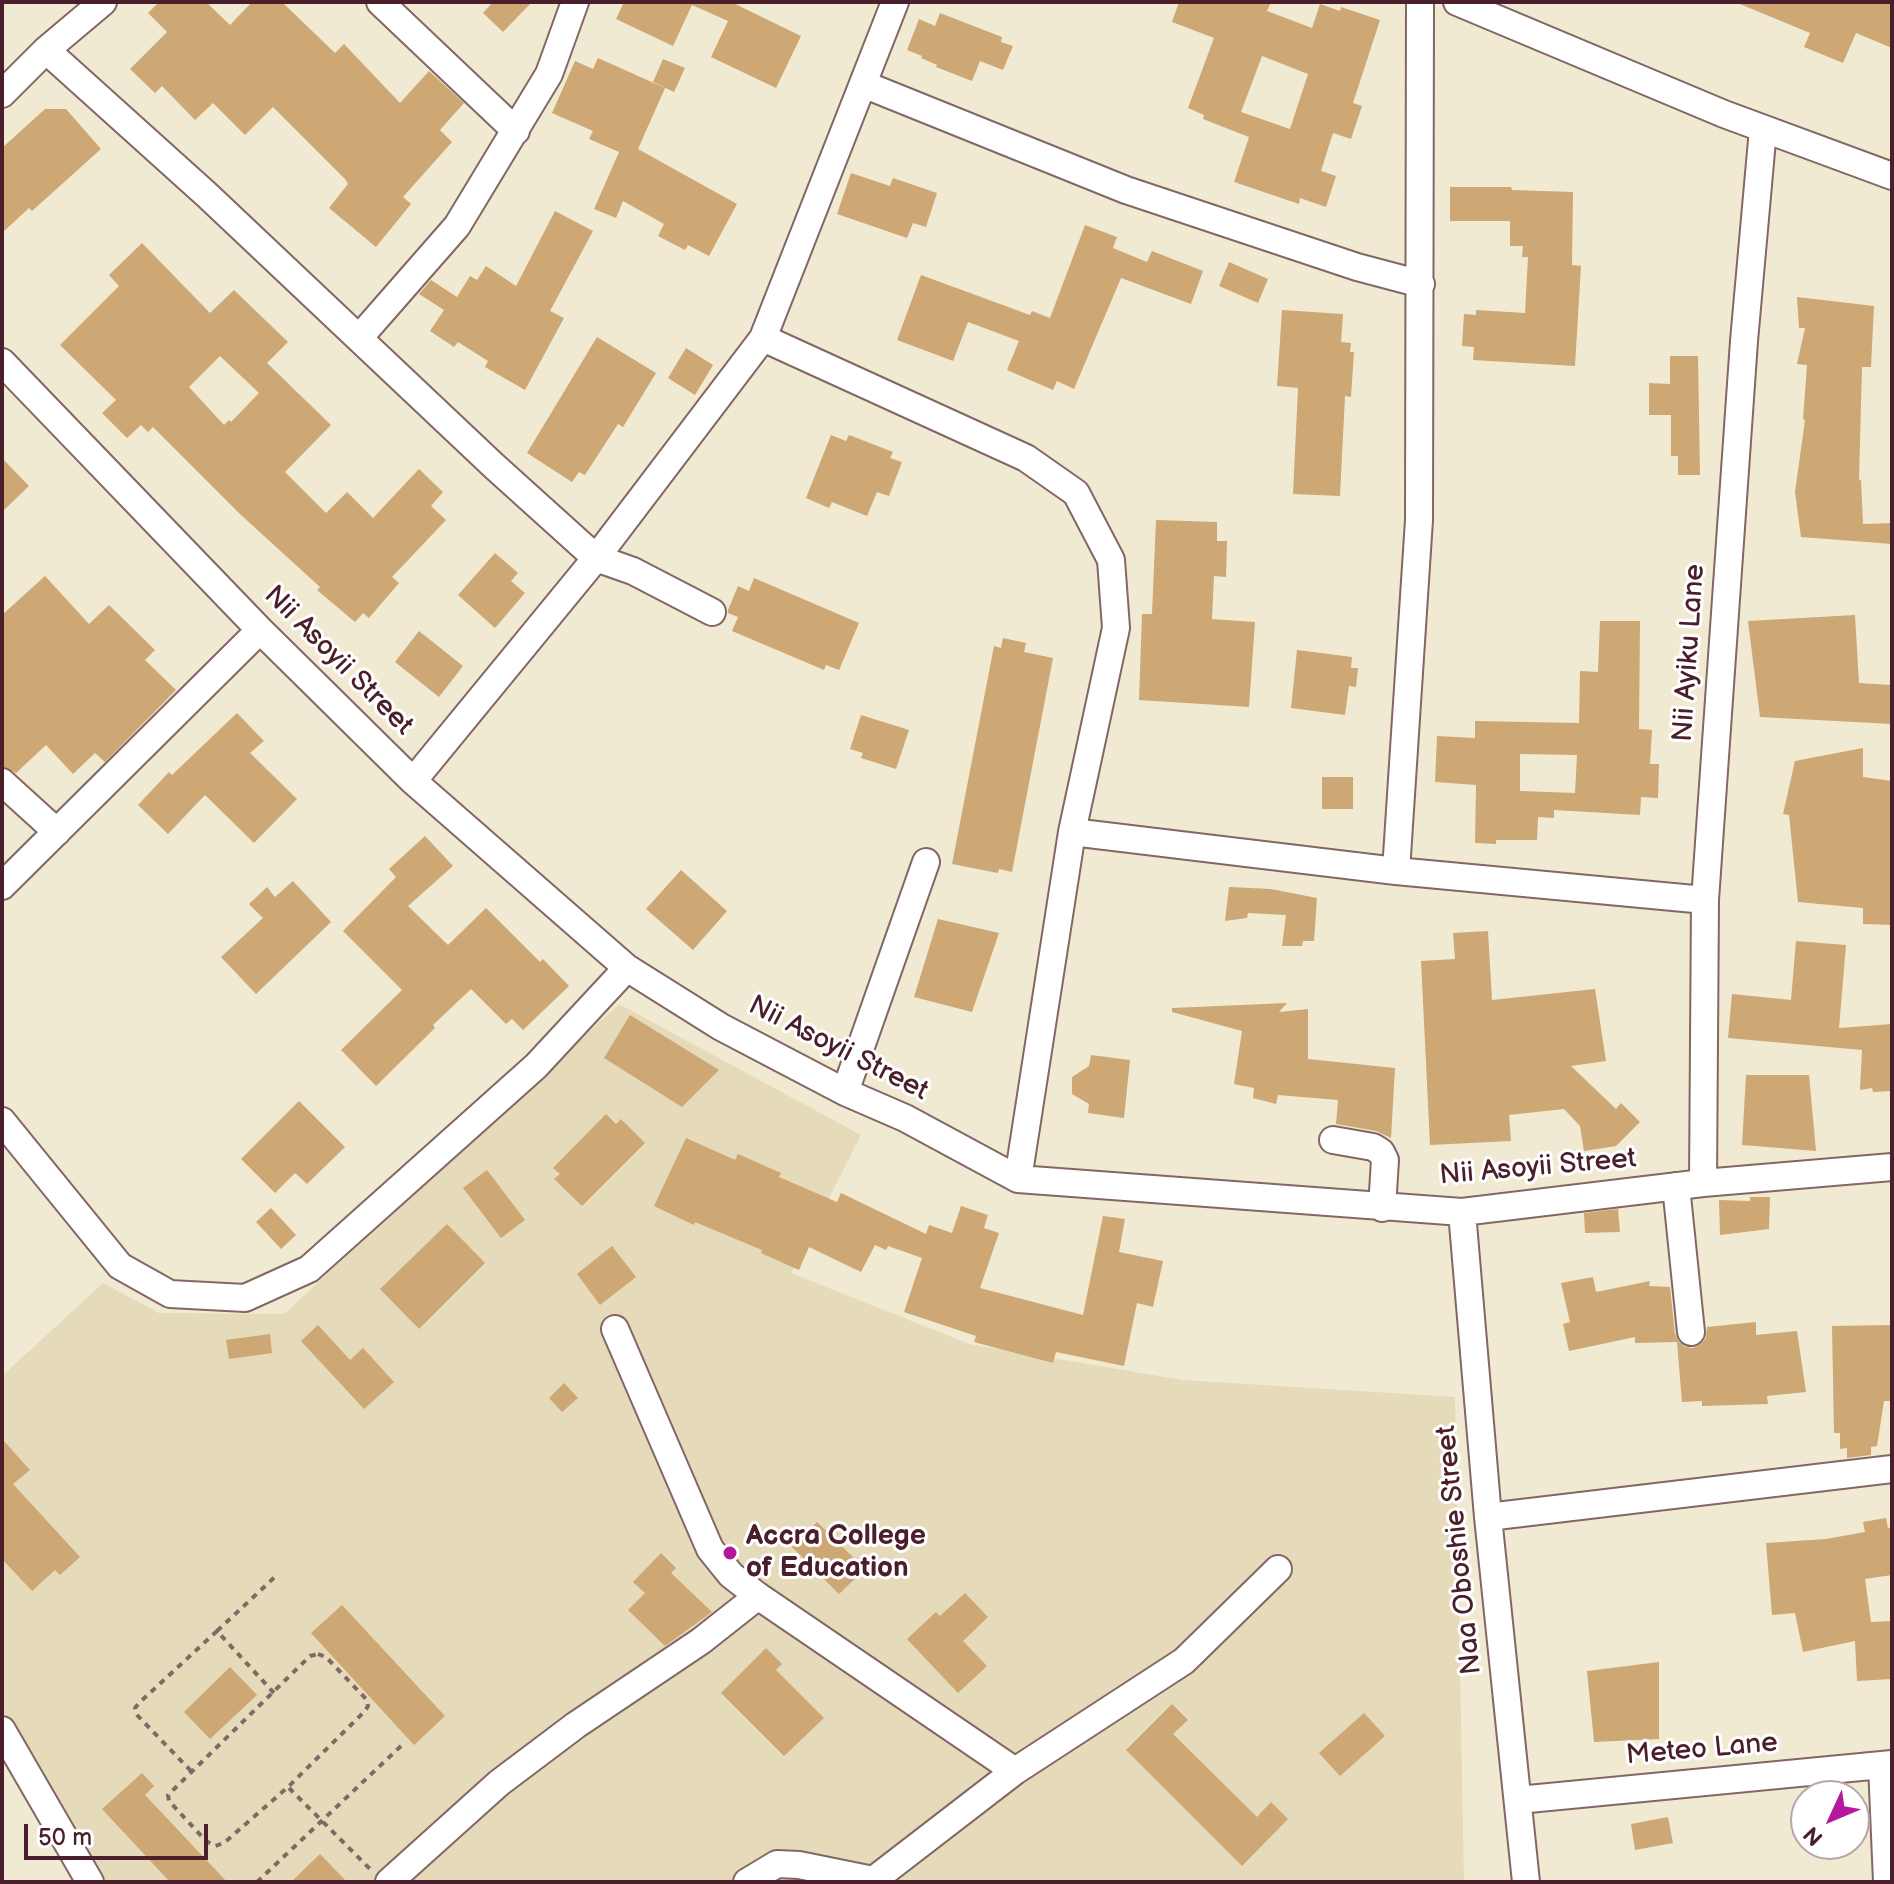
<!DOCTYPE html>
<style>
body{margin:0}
#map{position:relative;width:1894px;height:1884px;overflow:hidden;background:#f1ead2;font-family:"Balsamiq Sans",sans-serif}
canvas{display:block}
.frame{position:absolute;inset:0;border:4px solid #4a1f2b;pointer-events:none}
.north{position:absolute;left:1790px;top:1780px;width:80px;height:80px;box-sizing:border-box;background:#fff;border:2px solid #b7a5aa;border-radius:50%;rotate:226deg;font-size:22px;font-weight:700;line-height:32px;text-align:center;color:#4a1f2b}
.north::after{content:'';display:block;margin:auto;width:28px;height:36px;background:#b5179e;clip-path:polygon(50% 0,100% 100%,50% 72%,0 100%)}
.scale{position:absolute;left:24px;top:1824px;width:184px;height:36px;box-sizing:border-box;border:4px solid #4a1f2b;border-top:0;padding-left:10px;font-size:24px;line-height:28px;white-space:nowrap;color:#4a1f2b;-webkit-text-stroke:6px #fff;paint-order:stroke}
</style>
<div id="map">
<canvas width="1894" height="1884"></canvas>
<div class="frame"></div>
<div class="north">N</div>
<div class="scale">50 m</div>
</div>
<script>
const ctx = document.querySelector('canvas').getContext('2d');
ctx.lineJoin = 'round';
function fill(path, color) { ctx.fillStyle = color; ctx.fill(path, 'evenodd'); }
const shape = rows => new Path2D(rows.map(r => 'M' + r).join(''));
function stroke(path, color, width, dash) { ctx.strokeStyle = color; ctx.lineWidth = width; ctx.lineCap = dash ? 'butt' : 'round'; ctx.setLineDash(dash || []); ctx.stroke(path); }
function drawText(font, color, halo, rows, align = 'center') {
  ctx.font = font + ' "Balsamiq Sans",sans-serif'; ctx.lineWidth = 6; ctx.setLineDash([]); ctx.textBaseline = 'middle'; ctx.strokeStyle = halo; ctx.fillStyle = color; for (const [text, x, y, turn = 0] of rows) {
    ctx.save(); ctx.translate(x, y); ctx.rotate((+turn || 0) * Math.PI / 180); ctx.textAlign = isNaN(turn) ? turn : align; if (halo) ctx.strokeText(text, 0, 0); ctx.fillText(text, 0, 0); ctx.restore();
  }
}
fill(shape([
 [619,1004,861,1135,791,1273,969,1344,1182,1380,1455,1397,1464,1882,96,1882,2,1709,2,1376,103,1283,159,1313,284,1314]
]), '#e5daba');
fill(shape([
 [159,2,206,2,230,25,252,2,282,2,335,53,344,44,400,103,429,71,464,103,440,130,452,142,403,197,411,204,376,247,329,208,348,184,345,179,273,107,245,135,213,103,195,120,162,86,155,93,130,69,167,32,148,13],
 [493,2,532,2,503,32,483,13],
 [624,2,731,2,801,36,776,88,711,57,728,21,692,5,673,46,616,19],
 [1179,2,1271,2,1267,11,1312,28,1320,4,1340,11,1341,7,1380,20,1353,103,1362,106,1351,139,1333,133,1321,171,1336,176,1326,207,1300,198,1299,204,1234,182,1249,137,1203,119,1204,115,1188,108,1214,38,1172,22],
 [1262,56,1308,74,1290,129,1241,112],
 [1735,2,1892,2,1892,48,1856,33,1843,63,1804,47,1810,33],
 [940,13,1002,37,1001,42,1013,46,1003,70,980,61,972,81,936,67,937,65,921,58,922,56,907,50,919,19,935,26],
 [598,58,665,88,638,149,737,204,709,256,688,245,685,250,658,236,664,224,623,201,616,218,594,209,619,152,589,139,593,131,552,113,575,61,593,69],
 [663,59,685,68,674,92,653,82],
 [45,109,66,109,101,149,32,211,29,208,2,233,2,148],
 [851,173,890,186,893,178,937,193,926,227,913,223,907,238,837,214],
 [1450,187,1511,187,1512,190,1573,192,1572,265,1581,266,1575,366,1473,360,1474,347,1462,346,1464,314,1476,315,1476,310,1525,313,1528,257,1522,257,1523,246,1510,246,1510,221,1450,221],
 [555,211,593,231,550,311,564,318,525,390,485,367,488,361,458,342,454,347,430,331,444,310,419,294,431,280,457,297,470,276,477,280,486,266,516,286],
 [1085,225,1117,237,1113,248,1147,262,1152,251,1203,271,1191,304,1121,278,1074,389,1057,381,1053,390,1007,370,1019,341,968,322,953,361,897,340,921,275,1030,315,1032,311,1050,318],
 [142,243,210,313,234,290,288,342,267,363,331,425,285,472,326,513,347,492,373,518,419,469,443,492,431,506,446,520,392,577,399,583,369,618,363,613,355,622,317,590,320,587,241,515,153,427,148,432,141,425,127,438,102,413,116,400,60,345,119,286,109,275],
 [220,356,259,393,231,422,229,420,224,425,189,387],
 [1229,262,1268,279,1258,303,1219,286],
 [1797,297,1874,306,1871,367,1862,367,1859,480,1861,480,1863,524,1892,523,1892,544,1801,537,1795,492,1805,420,1803,419,1807,365,1797,364,1805,328,1799,328],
 [1282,310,1343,314,1341,342,1351,343,1350,352,1354,352,1351,397,1345,396,1340,496,1293,494,1298,388,1277,386],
 [597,337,656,373,623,427,618,424,585,475,579,472,572,482,527,453],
 [686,348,713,365,695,395,668,378],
 [1670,356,1698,356,1700,475,1678,475,1678,456,1671,456,1671,415,1649,415,1649,383,1670,384],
 [831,435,846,441,849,435,893,452,890,458,902,462,889,496,877,492,867,516,832,502,829,508,806,498],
 [2,458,29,486,2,512],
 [1156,520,1217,522,1217,541,1227,541,1226,577,1214,576,1212,619,1255,622,1249,707,1139,700,1142,614,1152,614],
 [495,553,518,573,511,581,525,593,495,628,458,595],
 [45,576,89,624,109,605,155,650,145,660,176,690,105,762,95,753,73,774,46,745,16,773,2,766,2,615],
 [754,578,859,623,839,670,826,665,824,670,732,631,738,617,728,613,728,610,738,586,749,591],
 [1855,615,1859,683,1892,685,1892,724,1760,717,1748,621],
 [1600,621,1640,621,1639,729,1652,730,1650,764,1659,764,1658,798,1641,797,1640,815,1554,810,1554,818,1538,817,1537,840,1496,840,1496,844,1475,843,1476,785,1435,782,1437,736,1475,738,1475,721,1579,723,1580,671,1598,672],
 [1520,754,1577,755,1575,793,1520,791],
 [419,631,463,666,439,697,395,662],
 [1003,638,1026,643,1024,652,1053,658,1012,872,999,869,998,873,952,864,994,646,1001,648],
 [1297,650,1352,657,1351,668,1358,668,1356,687,1349,686,1345,715,1291,708],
 [237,713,264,741,250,753,297,799,254,843,205,795,168,834,138,805,169,772,172,775],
 [861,715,909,730,896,769,861,758,863,753,850,749],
 [1863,748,1863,777,1892,781,1892,925,1863,924,1863,908,1798,902,1789,815,1783,814,1795,761],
 [1322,777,1353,777,1353,809,1322,809],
 [425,836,453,866,408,906,448,945,486,908,540,962,543,959,569,986,523,1030,512,1019,506,1024,471,989,433,1025,435,1028,376,1086,341,1050,402,990,343,931,396,877,389,869],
 [681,870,727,911,693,950,646,909],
 [293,881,331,922,256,994,221,957,263,918,249,904,267,887,275,897],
 [1229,887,1271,889,1317,898,1314,941,1303,941,1302,946,1282,946,1286,915,1248,913,1247,918,1225,921],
 [938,919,999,933,972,1012,914,997],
 [1488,931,1492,1000,1595,989,1606,1061,1571,1066,1616,1109,1621,1103,1640,1122,1616,1146,1584,1151,1580,1126,1564,1109,1509,1115,1511,1141,1430,1145,1421,961,1455,959,1453,933],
 [1796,941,1846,945,1839,1028,1892,1024,1892,1091,1873,1092,1872,1088,1860,1090,1862,1050,1728,1038,1732,994,1791,1000],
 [1287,1003,1279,1012,1308,1009,1308,1059,1395,1068,1391,1138,1376,1131,1336,1124,1338,1100,1278,1095,1276,1104,1253,1098,1254,1088,1234,1084,1242,1031,1172,1012,1172,1008],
 [630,1015,719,1070,682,1107,604,1058],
 [1091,1055,1130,1060,1124,1118,1088,1113,1089,1104,1072,1094,1072,1077,1089,1066],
 [1746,1075,1809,1075,1816,1151,1742,1145],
 [299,1101,345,1147,307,1184,295,1173,275,1193,241,1159],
 [606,1114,616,1124,621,1119,645,1143,582,1206,554,1179,560,1174,553,1168],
 [686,1138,735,1160,738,1154,781,1173,779,1177,837,1202,841,1193,926,1234,929,1225,952,1233,961,1206,988,1215,984,1228,999,1233,980,1288,1083,1315,1103,1216,1125,1219,1119,1252,1163,1261,1153,1307,1137,1303,1124,1366,1056,1352,1053,1363,974,1342,976,1336,904,1312,922,1258,888,1246,886,1250,875,1245,861,1272,809,1247,799,1270,761,1253,762,1250,695,1222,694,1225,654,1206],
 [487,1170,525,1220,501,1238,463,1188],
 [1750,1197,1770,1197,1769,1229,1720,1235,1719,1200,1750,1201],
 [271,1208,296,1235,281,1249,256,1222],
 [1618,1209,1620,1232,1585,1233,1584,1213],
 [447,1224,485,1263,419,1329,380,1289],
 [612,1246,636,1277,600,1305,577,1274],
 [1593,1277,1596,1292,1650,1281,1649,1286,1670,1287,1675,1334,1679,1342,1685,1347,1693,1348,1701,1344,1706,1338,1707,1327,1756,1322,1756,1335,1797,1331,1806,1392,1767,1396,1768,1404,1702,1406,1702,1401,1682,1402,1677,1342,1635,1343,1635,1337,1569,1351,1563,1324,1570,1322,1561,1283],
 [318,1325,350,1360,363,1348,394,1382,364,1409,301,1341],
 [1892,1325,1892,1401,1884,1401,1877,1446,1871,1447,1871,1455,1847,1458,1847,1448,1840,1449,1840,1433,1834,1433,1832,1326],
 [270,1334,272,1353,229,1359,226,1340],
 [564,1383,578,1398,562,1412,549,1398],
 [2,1439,30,1470,13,1484,80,1557,60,1575,55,1570,32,1591,2,1559],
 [1886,1518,1888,1528,1892,1527,1892,1575,1865,1579,1871,1622,1892,1621,1892,1679,1857,1681,1855,1641,1803,1652,1795,1613,1772,1615,1766,1543,1826,1539,1865,1532,1863,1522],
 [817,1522,865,1569,839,1594,792,1547],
 [661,1553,676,1568,671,1573,712,1612,665,1646,628,1610,645,1593,633,1582],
 [965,1593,988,1617,963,1641,987,1666,958,1693,907,1639,936,1612,940,1616],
 [342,1605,445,1716,414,1745,311,1633],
 [766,1648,782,1664,776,1670,824,1718,784,1756,721,1693],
 [1659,1662,1659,1739,1594,1742,1587,1671],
 [230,1667,257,1695,210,1739,184,1712],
 [1172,1704,1188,1720,1173,1734,1257,1817,1271,1802,1288,1819,1242,1866,1126,1750],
 [1364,1713,1385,1736,1340,1776,1319,1753],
 [142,1773,154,1786,145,1795,227,1882,170,1882,102,1809],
 [1668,1817,1673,1843,1635,1850,1631,1824],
 [320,1854,347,1882,291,1882]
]), '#cda774');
const minor = shape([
 [380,2,516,131],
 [1457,2,1724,114,1892,176],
 [46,50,207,195,494,466,596,558,633,571,712,612],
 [863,84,1126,190,1357,267,1421,284],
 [2,94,46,50,103,2],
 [359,338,457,226,549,74,575,2],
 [763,338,1026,458,1076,493,1111,560,1116,628,1072,832,1018,1179],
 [2,362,260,630,413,781,627,968,721,1027,845,1092,905,1118,1018,1179,1462,1212,1703,1183,1892,1167],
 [413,781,596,558,763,338,895,2],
 [2,782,57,832],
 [1072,832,1396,871,1705,900],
 [1396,871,1419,520,1420,2],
 [2,886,260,630],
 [845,1092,926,862],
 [2,1121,120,1266,170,1294,245,1298,309,1269,536,1066,627,968],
 [1333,1140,1373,1147,1381,1152,1385,1160,1382,1208],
 [1703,1183,1705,900,1744,341,1763,129],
 [1676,1186,1691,1332],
 [1462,1212,1488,1517,1526,1882],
 [615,1329,710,1549,731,1575,758,1596,1015,1771,871,1882],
 [1488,1517,1892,1469],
 [2,1730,90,1882],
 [1882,1765,1887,1882],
 [1015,1771,1184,1661,1278,1569],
 [1518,1800,1892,1764],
 [389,1882,499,1783,576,1725,701,1641,758,1596],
 [747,1882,777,1864,799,1865,873,1880]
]);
stroke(minor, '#846665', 30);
stroke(shape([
 [217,1631,277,1575],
 [318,1654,326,1657,367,1700,368,1706,365,1711,288,1787,224,1843,215,1846,206,1841,169,1801,168,1795,310,1656,318,1654],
 [191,1771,136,1714,135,1708,139,1703,217,1631,274,1693],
 [289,1788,370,1869],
 [257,1882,401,1746]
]), '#846665', 4, [6, 6]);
stroke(minor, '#fff', 26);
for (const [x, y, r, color] of [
 [730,1553,8,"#b5179e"]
]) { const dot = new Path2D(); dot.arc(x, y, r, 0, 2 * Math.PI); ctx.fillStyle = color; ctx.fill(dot); stroke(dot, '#fff', 3); }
drawText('28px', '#4a1f2b', '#fff', [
 ["Nii Ayiku Lane",1690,653,-86],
 ["Nii Asoyii Street",338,661,45],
 ["Nii Asoyii Street",838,1049,27],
 ["Nii Asoyii Street",1538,1168,-5],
 ["Naa Oboshie Street",1460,1550,-96],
 ["Meteo Lane",1702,1750,-5]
]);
drawText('bold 28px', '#4a1f2b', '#fff', [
 ["Accra College",746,1537],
 ["of Education",746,1569]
], 'left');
</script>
